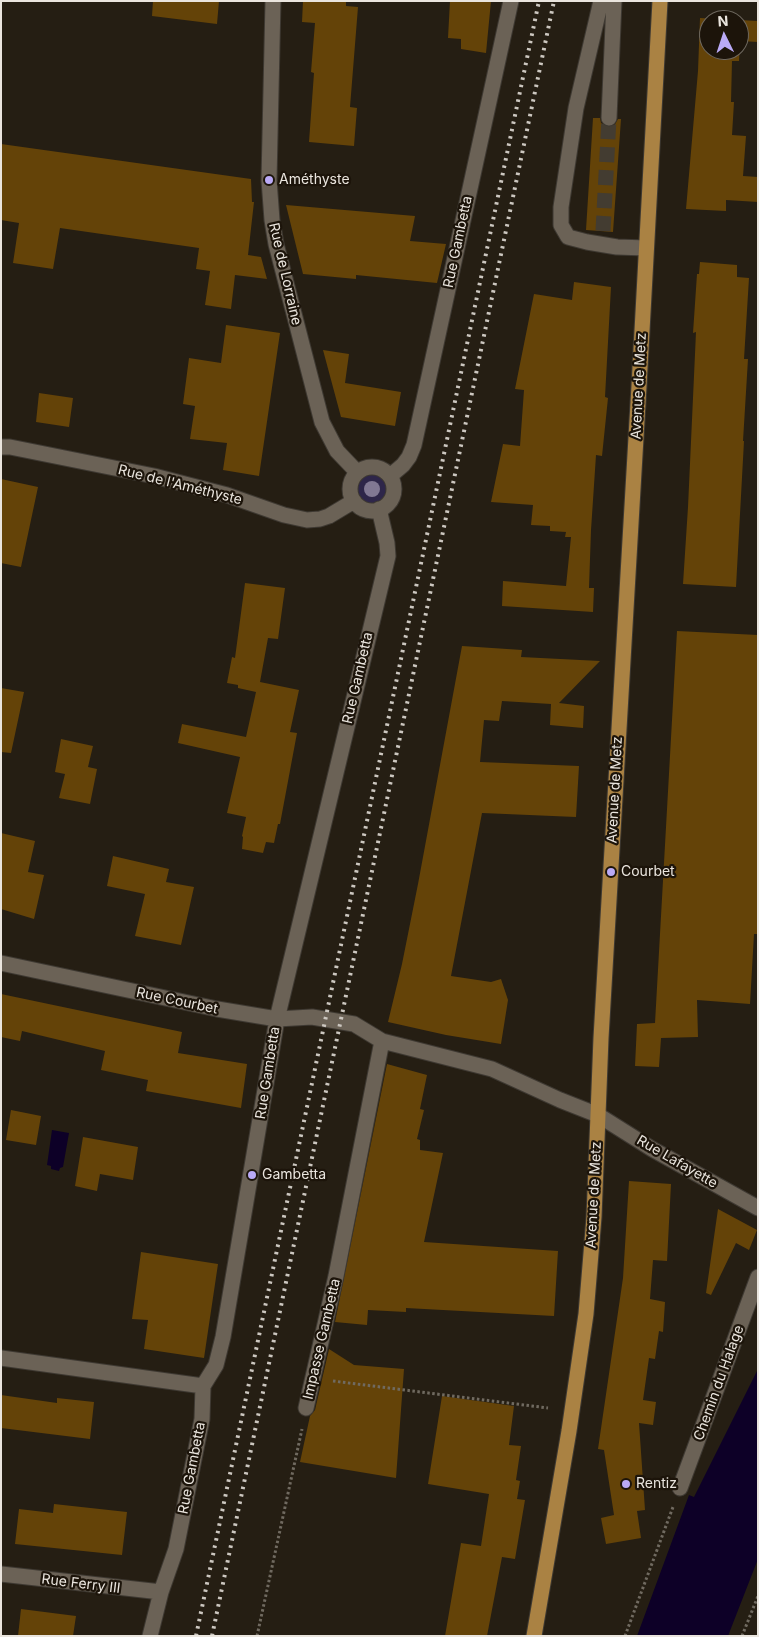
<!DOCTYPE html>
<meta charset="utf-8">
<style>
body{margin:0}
#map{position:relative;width:759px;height:1637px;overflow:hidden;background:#251e13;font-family:Inter,sans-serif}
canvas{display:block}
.frame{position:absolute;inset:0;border:2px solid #eae5de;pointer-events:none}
.north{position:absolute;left:699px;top:10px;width:50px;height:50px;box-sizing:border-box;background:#1c140a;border:1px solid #6e685f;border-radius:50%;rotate:356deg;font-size:14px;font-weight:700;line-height:20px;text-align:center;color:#eae5de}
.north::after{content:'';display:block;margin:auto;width:18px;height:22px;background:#baaaf6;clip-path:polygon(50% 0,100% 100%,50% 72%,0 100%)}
</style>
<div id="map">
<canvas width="759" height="1637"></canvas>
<div class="frame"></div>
<div class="north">N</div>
</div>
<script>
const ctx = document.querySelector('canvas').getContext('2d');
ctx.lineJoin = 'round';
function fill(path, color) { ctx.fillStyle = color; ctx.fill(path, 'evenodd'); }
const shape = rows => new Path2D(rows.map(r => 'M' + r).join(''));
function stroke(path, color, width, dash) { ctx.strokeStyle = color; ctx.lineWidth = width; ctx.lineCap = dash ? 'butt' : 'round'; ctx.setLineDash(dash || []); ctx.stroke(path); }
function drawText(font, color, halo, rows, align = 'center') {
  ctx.font = font + ' Inter,sans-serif'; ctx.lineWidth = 4.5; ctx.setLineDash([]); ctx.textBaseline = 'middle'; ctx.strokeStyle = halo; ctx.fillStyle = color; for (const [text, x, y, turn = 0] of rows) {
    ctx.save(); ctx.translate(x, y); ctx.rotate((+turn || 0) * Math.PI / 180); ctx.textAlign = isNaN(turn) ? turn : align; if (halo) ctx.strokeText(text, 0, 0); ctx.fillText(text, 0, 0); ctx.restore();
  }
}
fill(shape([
 '354 488a18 18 0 1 1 36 0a18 18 0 1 1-36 0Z'
]), '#2e2649');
fill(shape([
 [52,1130,69,1133,63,1167,60,1168,59,1171,51,1169,51,1166,47,1165],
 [758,1369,758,1559,728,1636,637,1636,689,1495,694,1497]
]), '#0d0027');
fill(shape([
 [153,1,219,1,217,24,152,16],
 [303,1,346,1,346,6,358,7,350,107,357,108,354,146,309,142,314,73,311,72,315,23,302,22],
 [450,1,491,1,486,53,461,49,461,39,448,38],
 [700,18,758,21,758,42,740,41,739,61,732,61,731,102,734,102,732,135,746,136,743,176,758,177,758,202,726,200,726,211,686,209,698,71],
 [709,20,739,20,739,50,709,50],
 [593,118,600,118,601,123,608,127,614,126,618,119,621,119,613,232,586,230],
 [1,144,251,179,252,202,254,202,248,255,261,257,267,279,235,275,231,309,205,305,210,271,196,269,199,248,60,228,53,269,13,263,19,223,1,220],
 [286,205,415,216,410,241,446,244,437,283,356,275,356,279,303,274],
 [700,262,737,265,737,277,749,278,744,359,748,359,743,441,744,441,736,587,683,584,688,507,696,332,693,333,697,274,699,274],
 [574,282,611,287,605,397,608,398,602,456,596,455,591,530,589,588,594,588,593,612,502,606,503,581,566,586,571,537,565,537,566,532,550,531,550,526,531,525,533,505,491,502,503,444,520,446,524,390,515,389,534,294,572,300],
 [226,325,280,333,259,476,223,470,227,443,190,439,195,406,183,404,189,358,221,363],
 [323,350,349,354,345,383,401,392,395,426,341,417],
 [39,393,73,398,69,427,36,422],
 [1,479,38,487,21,567,1,563],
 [245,583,285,588,278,639,268,638,260,682,299,690,290,732,297,733,280,824,278,824,274,843,266,842,263,853,242,849,243,837,242,836,246,817,227,813,240,757,178,743,182,724,246,737,256,692,238,688,238,685,227,683,232,657,235,658],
 [677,631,758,635,758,934,754,934,750,1004,697,1000,698,1037,661,1038,659,1067,635,1066,637,1024,655,1023],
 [462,646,522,650,521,657,600,661,559,703,584,706,583,728,550,725,551,704,502,701,499,721,484,720,480,762,579,766,576,817,482,813,451,976,491,982,501,979,508,1000,501,1044,446,1035,388,1022,402,964,418,884],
 [1,688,24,692,11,753,1,752],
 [61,739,93,746,88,767,97,769,90,804,59,798,65,774,55,772],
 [1,833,35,841,28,872,44,875,34,919,1,909],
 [113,856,169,869,166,882,194,887,181,945,135,936,145,894,107,886],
 [1,994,182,1032,178,1053,247,1064,241,1108,146,1091,148,1080,101,1070,105,1051,22,1031,20,1041,1,1037],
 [387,1064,427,1075,420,1109,424,1110,417,1139,420,1140,420,1150,443,1153,424,1242,558,1251,554,1316,406,1308,406,1312,368,1310,367,1325,335,1322],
 [11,1110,41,1116,36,1145,6,1140],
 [83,1137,138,1147,133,1180,100,1174,97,1191,75,1186],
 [629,1181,671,1184,667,1261,653,1260,650,1299,665,1302,663,1332,659,1331,655,1359,649,1358,643,1400,656,1402,653,1425,639,1423,645,1510,637,1511,641,1538,606,1544,601,1518,614,1515,604,1450,598,1449,623,1278],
 [718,1209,757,1230,749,1250,736,1243,711,1295,706,1293],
 [141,1252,218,1264,204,1358,144,1349,148,1320,132,1319],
 [329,1349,354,1365,404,1369,396,1478,300,1462,310,1416,315,1410],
 [1,1395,57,1403,57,1398,94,1402,90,1439,1,1428],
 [442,1396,514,1406,509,1445,521,1446,516,1480,520,1481,517,1499,525,1500,515,1559,502,1557,487,1636,445,1636,461,1543,481,1546,489,1494,428,1484],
 [54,1504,127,1512,122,1555,15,1544,19,1509,53,1513],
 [21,1609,76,1616,73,1636,18,1636]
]), '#644308');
stroke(shape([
 [603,231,609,118]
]), '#433c31', 15, [15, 8]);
const minor = shape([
 [273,1,269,180,272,220,276,244,322,422,337,451,357,472],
 [601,1,576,108,561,207,561,225,568,237,587,242,617,247,646,248],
 [609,118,614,1],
 [1,447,10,447,154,476,227,495,284,515,307,520,320,519,329,516,354,501],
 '350 489a22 22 0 1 1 44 0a22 22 0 1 1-44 0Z',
 [390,476,403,465,409,457,414,445,511,1],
 [1,963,217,1009,277,1019,312,1017,354,1024,382,1041,492,1069,560,1100,598,1115,652,1149,758,1208],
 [1,1358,203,1386],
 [306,1408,336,1276,382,1041],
 [680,1488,758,1277],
 [1,1574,161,1592],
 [150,1636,161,1592,176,1549,202,1419,203,1386,216,1365,223,1337,277,1019,388,556,387,543,379,509]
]);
const major = shape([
 [534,1636,569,1431,586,1314,594,1217,601,1038,639,386,660,1]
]);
stroke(minor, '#3e3932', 17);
stroke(major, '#3e3932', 17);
stroke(shape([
 [333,1381,548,1408],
 [257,1636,302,1429],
 [625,1636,673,1507],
 [742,1636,758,1596]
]), '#706a60', 3, [2.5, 2.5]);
stroke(minor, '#6b6256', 15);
stroke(major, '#aa8243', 15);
stroke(shape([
 [196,1636,539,1],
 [212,1636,554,1]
]), '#ccc7c0', 4, [2.5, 5]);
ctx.fillStyle = '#817893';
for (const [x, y] of [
 [372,489]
]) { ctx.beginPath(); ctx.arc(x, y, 8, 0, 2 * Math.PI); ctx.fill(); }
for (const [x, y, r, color] of [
 [269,180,5,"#baaaf6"],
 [611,872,5,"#baaaf6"],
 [252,1175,5,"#baaaf6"],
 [626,1484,5,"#baaaf6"]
]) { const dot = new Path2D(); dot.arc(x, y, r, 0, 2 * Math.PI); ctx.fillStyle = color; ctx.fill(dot); stroke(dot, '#1c140a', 2); }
drawText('14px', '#eae5de', '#1c140a', [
 ["Améthyste",279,180],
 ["Courbet",621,872],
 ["Gambetta",262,1175],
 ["Rentiz",636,1484]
], 'left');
drawText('14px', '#eae5de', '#1c140a', [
 ["Rue Gambetta",458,242,-78],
 ["Rue de Lorraine",285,274,77],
 ["Avenue de Metz",639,386,-87],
 ["Rue de l'Améthyste",180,485,14],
 ["Rue Gambetta",358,678,-77],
 ["Avenue de Metz",615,790,-87],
 ["Rue Courbet",177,1001,12],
 ["Rue Gambetta",268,1073,-81],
 ["Rue Lafayette",677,1162,30],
 ["Avenue de Metz",594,1195,-87],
 ["Impasse Gambetta",322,1339,-77],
 ["Chemin du Halage",719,1383,-70],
 ["Rue Gambetta",192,1468,-79],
 ["Rue Ferry III",81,1584,7]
]);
</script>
